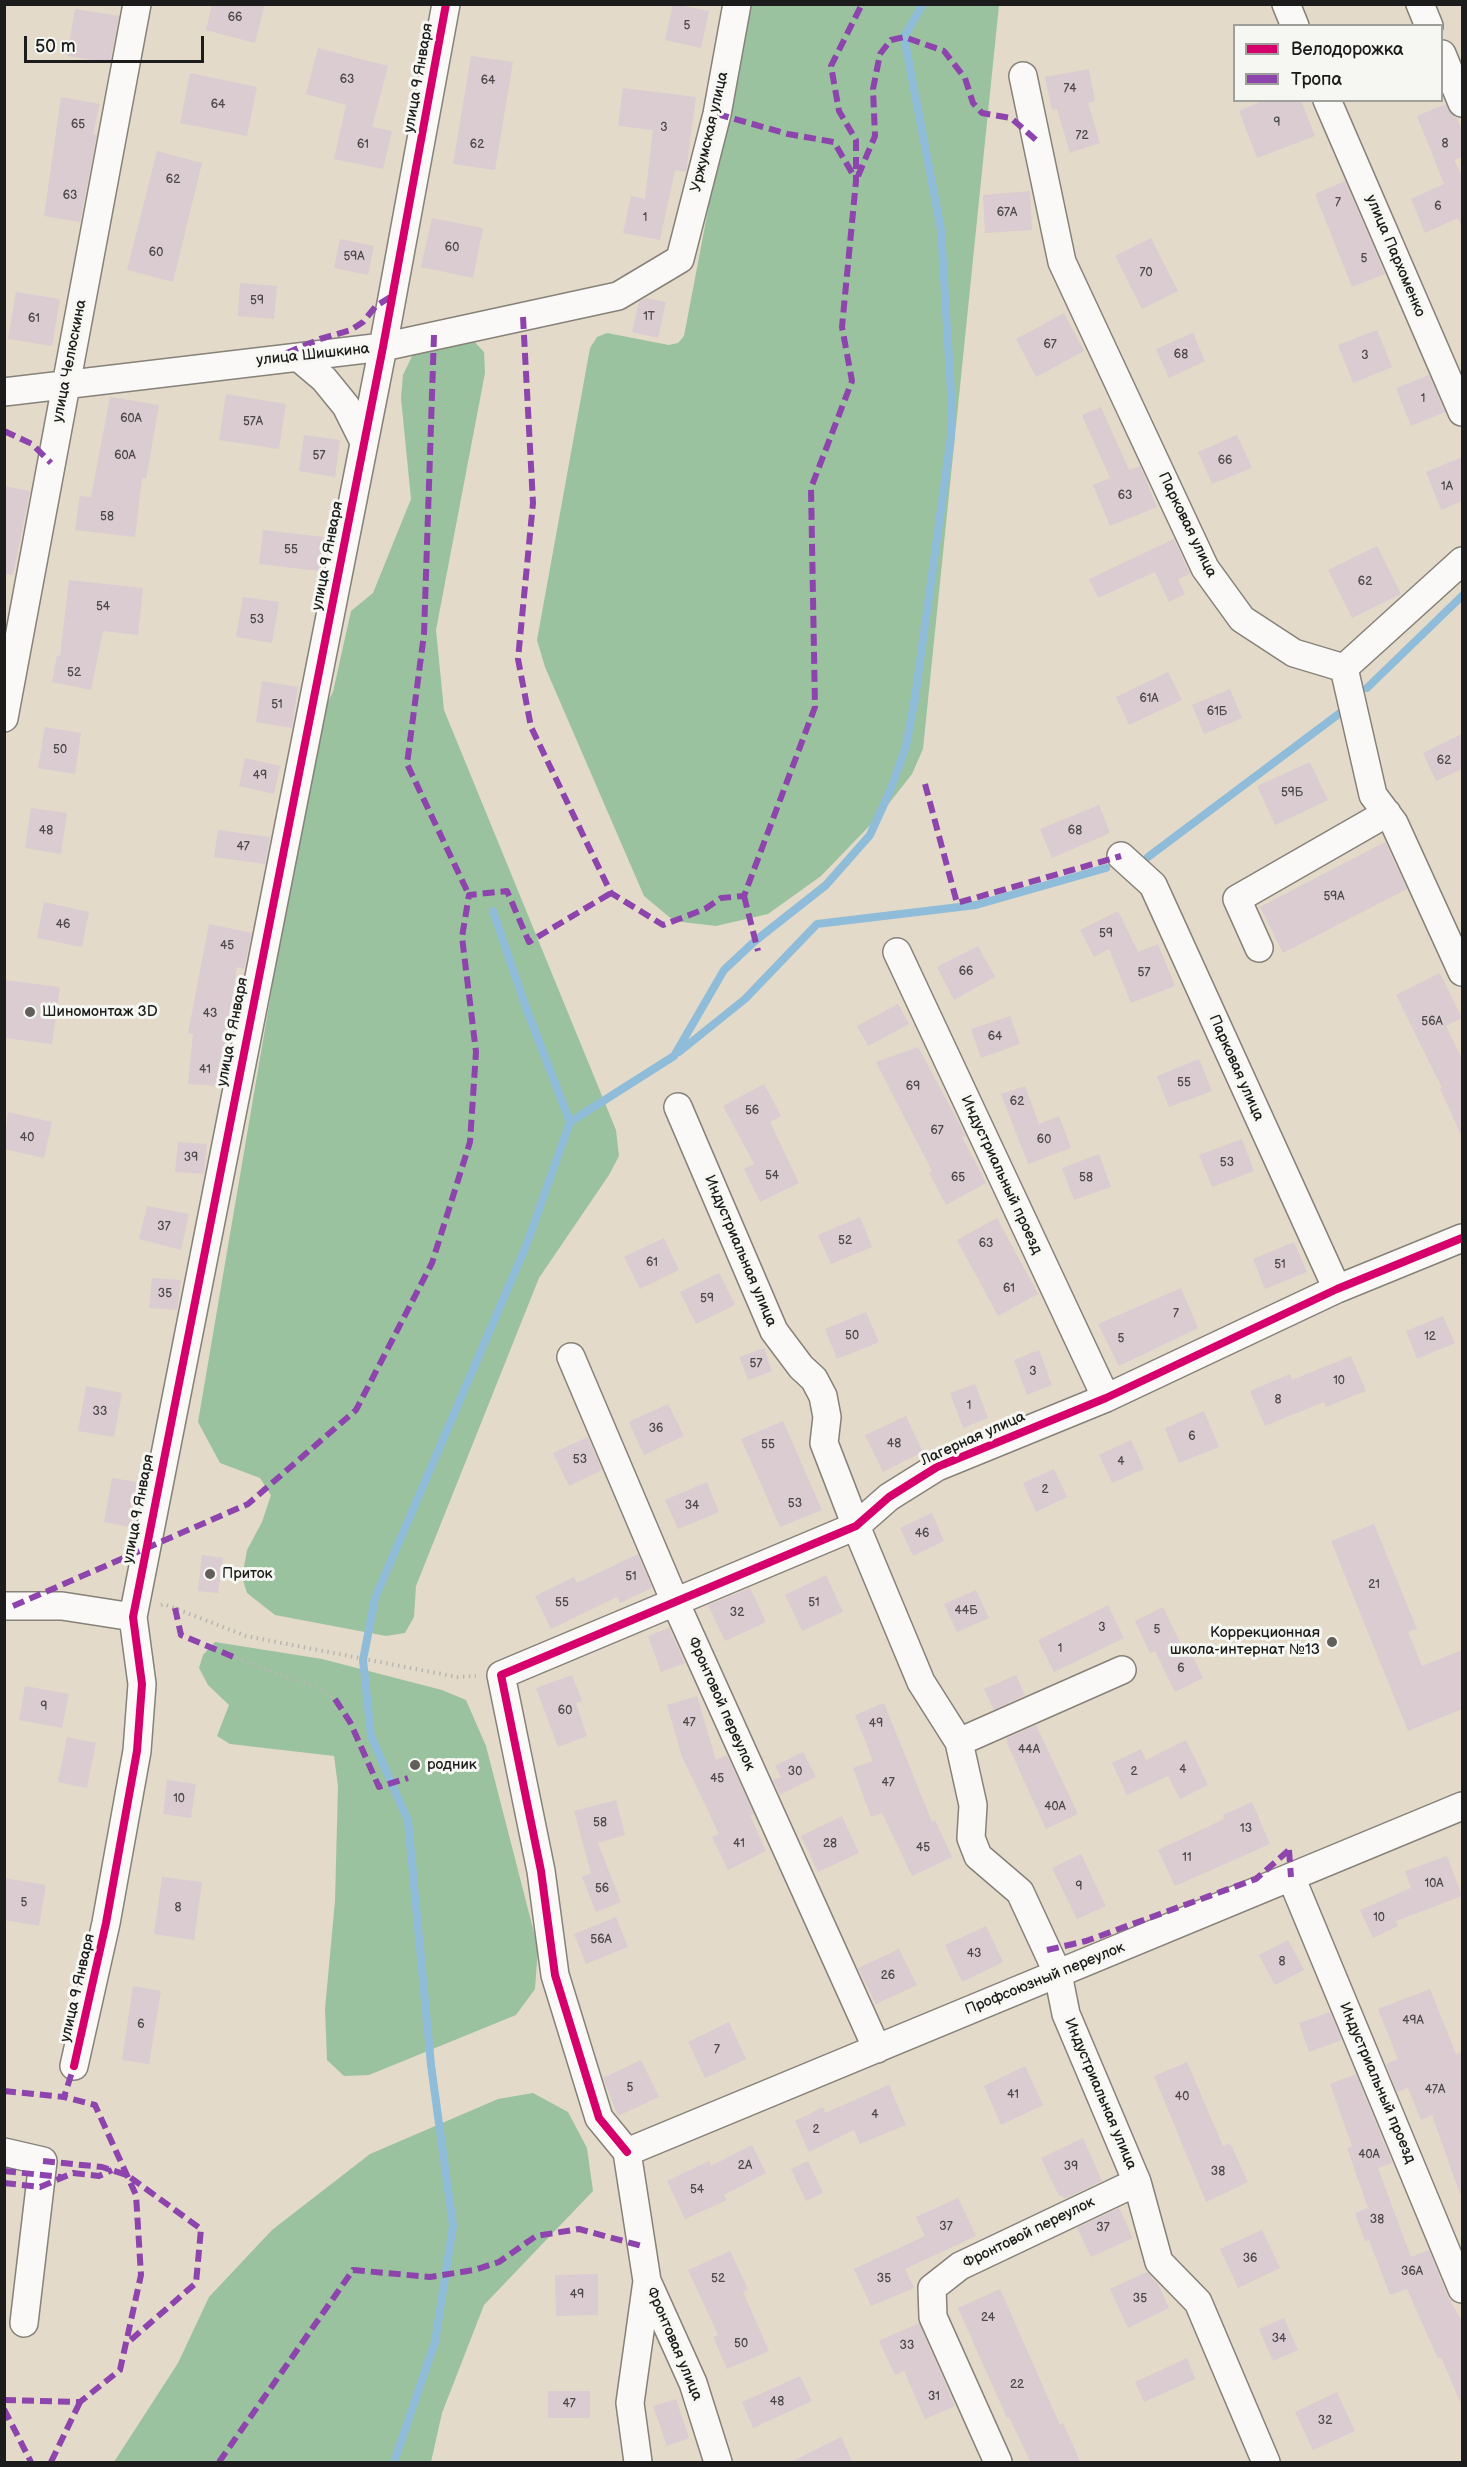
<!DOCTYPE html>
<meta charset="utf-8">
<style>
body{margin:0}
#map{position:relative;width:1467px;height:2467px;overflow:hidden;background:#e4dac9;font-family:"Balsamiq Sans",sans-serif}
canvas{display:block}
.frame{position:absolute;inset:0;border:6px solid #1c1c1c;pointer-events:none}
.legend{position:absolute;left:1233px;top:24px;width:210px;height:78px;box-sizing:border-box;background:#f6f6f2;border:2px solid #9f9f9c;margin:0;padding:8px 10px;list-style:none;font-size:18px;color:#1c1c1c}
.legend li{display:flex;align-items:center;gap:12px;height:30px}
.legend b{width:30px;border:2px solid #9f9f9c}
.scale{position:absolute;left:24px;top:36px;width:180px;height:27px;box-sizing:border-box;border:3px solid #1c1c1c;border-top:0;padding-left:8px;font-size:18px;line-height:21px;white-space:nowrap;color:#1c1c1c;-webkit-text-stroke:4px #f6f6f2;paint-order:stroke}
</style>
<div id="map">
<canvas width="1467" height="2467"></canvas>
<div class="frame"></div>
<ul class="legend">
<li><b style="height:8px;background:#d6006c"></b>Велодорожка</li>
<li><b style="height:8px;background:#8e44ad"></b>Тропа</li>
</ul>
<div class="scale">50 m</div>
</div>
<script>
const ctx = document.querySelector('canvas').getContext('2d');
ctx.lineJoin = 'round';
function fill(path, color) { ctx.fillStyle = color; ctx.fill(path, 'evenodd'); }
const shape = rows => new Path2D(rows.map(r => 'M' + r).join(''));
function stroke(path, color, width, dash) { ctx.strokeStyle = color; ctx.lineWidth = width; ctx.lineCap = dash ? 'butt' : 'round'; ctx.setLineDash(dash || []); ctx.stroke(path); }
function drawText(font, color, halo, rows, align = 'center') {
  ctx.font = font + ' "Balsamiq Sans",sans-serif'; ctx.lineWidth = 6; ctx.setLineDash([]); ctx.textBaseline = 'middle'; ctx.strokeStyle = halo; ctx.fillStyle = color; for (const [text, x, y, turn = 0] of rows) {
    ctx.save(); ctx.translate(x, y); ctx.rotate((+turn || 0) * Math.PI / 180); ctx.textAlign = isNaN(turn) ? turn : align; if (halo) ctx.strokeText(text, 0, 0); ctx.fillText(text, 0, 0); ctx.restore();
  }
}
fill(shape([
 [747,5,999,5,923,749,912,774,879,816,821,876,768,914,716,926,674,921,644,896,545,667,537,640,590,348,597,337,607,333,669,345,678,343,684,336],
 [470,337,484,352,485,373,436,630,444,710,616,1130,619,1156,609,1175,539,1278,416,1586,414,1617,405,1633,386,1636,275,1615,247,1593,242,1577,247,1550,262,1522,271,1495,260,1478,220,1463,198,1422,313,747,322,713,333,692,351,611,373,593,411,499,401,398,403,375,413,354],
 [215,1642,322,1659,442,1690,466,1700,486,1746,538,1948,535,1989,516,2015,369,2075,344,2076,327,2060,325,2009,335,1901,338,1786,334,1756,230,1744,217,1736,229,1705,208,1685,199,1668,203,1655],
 [533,2093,568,2112,587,2148,593,2191,484,2305,442,2413,431,2462,114,2462,178,2363,209,2297,272,2230,370,2154,498,2099]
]), '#9bc29e');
stroke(shape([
 [1367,688,1462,596],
 [1148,857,1340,713],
 [493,911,525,1005,570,1122],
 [679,1052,745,999,817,924,976,905,1106,868],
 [394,2462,435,2342,453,2226,431,2065,408,1821,371,1736,363,1660,375,1598,526,1246,570,1122,674,1056,724,970,755,941,826,885,870,835,890,791,906,746,915,698,951,436,951,392,941,230,904,37,923,4]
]), '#8fbcd9', 8);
fill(shape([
 [212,4,265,4,255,43,206,30],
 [673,4,709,11,701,48,665,40],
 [75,9,119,16,110,63,67,56],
 [318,48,388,66,372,127,392,131,383,169,334,159,346,105,306,94],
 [471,56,513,62,495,170,453,164],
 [1089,69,1095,101,1088,103,1100,143,1070,153,1057,109,1052,110,1045,77],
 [190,73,257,87,247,136,180,123],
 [623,88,696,97,686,172,675,170,660,240,623,233,631,196,645,199,653,130,618,126],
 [61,97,100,104,93,134,97,135,80,222,44,216],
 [1265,100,1301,100,1315,136,1257,158,1239,111],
 [1446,104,1452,115,1457,118,1462,131,1462,157,1454,160,1462,176,1462,227,1458,218,1425,233,1411,199,1444,184,1417,116],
 [157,151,202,163,173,282,127,270],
 [1345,181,1385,274,1352,287,1315,194],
 [1030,191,1032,230,985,233,983,195],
 [432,218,483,228,473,278,421,267],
 [1151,238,1178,291,1142,309,1115,256],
 [340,239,374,246,368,275,334,268],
 [240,283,277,286,274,319,238,316],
 [16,292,60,299,52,346,8,339],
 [646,298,666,302,658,338,632,332,639,302],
 [1064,313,1084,351,1036,377,1016,339],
 [1377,330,1392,367,1353,383,1338,345],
 [1193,333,1205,361,1169,378,1156,349],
 [1429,375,1445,412,1411,426,1396,388],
 [226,394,286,404,279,449,219,440],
 [110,397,159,405,146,479,142,478,135,537,75,530,80,496,91,497],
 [1101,407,1129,470,1140,466,1157,507,1110,526,1093,485,1110,478,1082,415],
 [304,435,340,440,335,477,299,471],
 [1237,435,1252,468,1212,484,1198,452],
 [1462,457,1462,501,1441,510,1426,472],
 [4,486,30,491,13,575,4,574],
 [263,530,323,537,319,571,259,564],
 [1174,539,1190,574,1178,579,1185,594,1169,602,1155,572,1098,598,1089,579],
 [1377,546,1401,594,1352,618,1328,570],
 [69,580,143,588,138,635,103,631,91,690,52,682,57,655,60,656],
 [243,597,279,602,272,643,236,637],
 [1168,672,1182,700,1129,725,1116,697],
 [262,681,298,687,292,728,256,722],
 [1230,689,1242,718,1204,734,1192,705],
 [45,727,81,733,75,774,38,768],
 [1462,734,1462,769,1436,781,1423,753],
 [245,758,280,766,274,794,239,786],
 [1310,762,1328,800,1275,825,1257,786],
 [1099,805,1110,833,1052,858,1040,829],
 [31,808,67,813,61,854,25,848],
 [218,830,270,837,265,864,214,857],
 [1385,842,1407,889,1283,953,1260,907],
 [44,902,89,912,82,947,37,938],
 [1118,911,1138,952,1158,944,1175,986,1131,1003,1109,949,1094,957,1080,930],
 [209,924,252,933,244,969,237,967,218,1086,188,1084,193,1034,188,1033],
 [978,946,995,977,954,1000,937,967],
 [1440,973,1462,1018,1446,1026,1462,1059,1462,1137,1440,1089,1442,1088,1396,995],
 [4,980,60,987,52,1044,4,1038],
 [898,1004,909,1024,868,1046,857,1026],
 [1010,1016,1020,1044,981,1058,971,1029],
 [918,1047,966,1136,962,1137,986,1183,946,1205,929,1173,932,1171,876,1062],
 [1199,1059,1212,1091,1169,1107,1157,1076],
 [764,1084,781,1116,770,1122,799,1183,760,1202,744,1169,754,1164,723,1106],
 [1025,1086,1039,1124,1059,1116,1071,1148,1028,1164,1001,1094],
 [8,1112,52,1122,44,1158,4,1149],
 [1242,1139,1254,1171,1212,1187,1199,1155],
 [178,1142,207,1144,204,1174,175,1172],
 [1099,1154,1111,1187,1074,1200,1062,1168],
 [147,1206,189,1214,181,1250,139,1239],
 [860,1217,872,1247,831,1264,818,1235],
 [997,1218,1038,1294,998,1316,957,1240],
 [664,1238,679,1270,640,1289,624,1257],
 [1294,1242,1307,1272,1265,1289,1253,1259],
 [719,1273,735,1305,696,1324,680,1292],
 [152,1278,181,1280,177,1310,149,1308],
 [1181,1288,1198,1328,1119,1366,1098,1324],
 [866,1312,879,1342,837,1359,825,1329],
 [1443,1316,1455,1343,1417,1359,1406,1331],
 [764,1348,772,1371,748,1380,739,1357],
 [1039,1350,1052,1385,1027,1395,1014,1360],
 [1351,1356,1366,1391,1326,1407,1324,1402,1265,1426,1250,1391,1290,1374,1292,1380],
 [975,1384,988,1418,963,1428,950,1393],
 [86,1386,122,1393,114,1437,78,1431],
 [668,1404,684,1436,644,1455,629,1422],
 [1204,1411,1219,1447,1179,1463,1165,1428],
 [906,1416,923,1452,883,1472,865,1435],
 [783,1421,822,1510,780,1527,741,1439],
 [588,1437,602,1470,569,1486,553,1453],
 [1131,1440,1144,1469,1112,1483,1099,1455],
 [1054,1469,1067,1497,1036,1512,1023,1483],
 [112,1478,143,1483,134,1528,104,1522],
 [707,1482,719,1512,678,1529,665,1500],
 [932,1513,944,1541,913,1556,900,1528],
 [1374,1524,1417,1629,1408,1632,1422,1666,1462,1650,1462,1709,1408,1731,1331,1541],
 [638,1554,652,1588,620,1603,617,1597,551,1629,535,1596,574,1577,577,1583],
 [202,1555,223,1558,218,1593,198,1591],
 [826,1575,843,1612,802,1631,785,1595],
 [750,1588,766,1622,725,1641,708,1605],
 [976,1590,989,1618,957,1632,944,1604],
 [1108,1605,1124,1638,1054,1672,1038,1640],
 [1163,1607,1183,1649,1188,1646,1203,1678,1175,1692,1155,1651,1150,1653,1135,1621],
 [669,1628,685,1663,661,1672,648,1636],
 [572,1675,582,1701,576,1703,587,1736,558,1747,536,1688],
 [1016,1675,1025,1695,994,1710,984,1689],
 [25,1686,69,1694,62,1728,19,1720],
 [697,1696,716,1760,727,1755,754,1814,750,1815,766,1851,728,1870,712,1837,719,1834,682,1757,667,1705],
 [884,1703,932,1822,935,1820,952,1857,912,1876,882,1813,871,1817,853,1768,873,1761,855,1715],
 [1036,1725,1078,1814,1046,1829,1007,1743,1007,1738],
 [67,1737,96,1743,87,1788,58,1782],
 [1186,1740,1208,1785,1180,1799,1168,1776,1127,1795,1112,1763,1141,1749,1146,1760],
 [803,1752,816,1777,780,1795,773,1780,781,1777,775,1766],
 [167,1780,196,1784,191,1818,163,1814],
 [616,1800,625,1835,598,1843,621,1902,596,1912,582,1877,591,1873,574,1811],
 [1252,1802,1270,1844,1175,1886,1158,1850,1224,1819,1223,1815],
 [842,1816,859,1853,818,1872,801,1836],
 [1081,1854,1106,1906,1077,1919,1052,1868],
 [1447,1856,1462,1896,1396,1921,1398,1926,1373,1938,1360,1910,1411,1888,1405,1871],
 [162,1877,202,1882,194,1940,154,1934],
 [4,1878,46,1885,39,1926,4,1920],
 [616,1917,628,1947,586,1964,574,1934],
 [986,1926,1003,1962,962,1982,945,1945],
 [1288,1940,1304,1970,1275,1985,1259,1955],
 [899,1949,917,1985,876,2004,858,1968],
 [133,1986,161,1991,149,2064,122,2060],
 [1430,1989,1456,2054,1462,2052,1462,2193,1460,2194,1432,2115,1421,2120,1408,2088,1397,2092,1386,2064,1398,2059,1378,2009],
 [1330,2012,1342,2040,1309,2052,1299,2023],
 [729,2022,746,2059,705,2078,688,2042],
 [641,2060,659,2097,618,2116,603,2078],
 [1187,2062,1223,2146,1230,2143,1248,2182,1206,2202,1154,2076],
 [1025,2066,1043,2105,1001,2125,984,2086],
 [1356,2074,1392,2163,1378,2168,1411,2257,1429,2250,1447,2295,1462,2321,1462,2406,1441,2357,1438,2359,1407,2289,1390,2295,1369,2240,1365,2241,1355,2213,1368,2208,1347,2148,1352,2146,1330,2084],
 [889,2085,906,2125,860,2144,854,2130,809,2152,795,2121,823,2107,825,2113],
 [1083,2138,1102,2181,1064,2199,1062,2195,1059,2196,1041,2158],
 [752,2145,766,2173,724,2195,727,2200,685,2219,667,2181,709,2161,711,2166],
 [808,2161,823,2193,806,2201,791,2169],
 [958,2198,976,2236,905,2269,914,2288,871,2306,854,2269,925,2236,916,2217],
 [1119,2208,1133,2238,1091,2257,1077,2228],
 [1262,2230,1280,2268,1238,2288,1220,2249],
 [730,2251,748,2289,743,2292,769,2351,727,2369,713,2337,718,2335,688,2270],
 [1147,2272,1158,2284,1169,2308,1128,2328,1110,2289],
 [598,2274,598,2315,556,2316,555,2275],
 [1000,2289,1060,2425,1063,2423,1081,2463,1031,2463,1009,2417,1007,2418,958,2308],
 [1284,2318,1298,2350,1273,2361,1259,2329],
 [919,2323,955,2406,925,2419,904,2371,895,2375,879,2341],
 [1187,2358,1195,2379,1144,2402,1135,2382],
 [800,2376,812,2401,753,2428,742,2402],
 [548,2391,590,2391,590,2418,548,2418],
 [1337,2392,1355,2431,1313,2450,1295,2412],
 [676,2399,689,2438,667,2446,653,2406],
 [841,2437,853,2463,789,2463]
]), '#daccd1');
const minor = shape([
 [1286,4,1295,26],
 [1420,4,1429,26],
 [1442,54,1462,103],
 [1023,76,1062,262,1205,568,1242,619,1294,653,1344,668,1373,795,1394,823,1462,972],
 [1327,100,1462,412],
 [298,357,324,379,346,406,364,442],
 [4,392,383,347,618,296,680,259,717,114,737,4],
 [1344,668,1462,561],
 [4,718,137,4],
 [1121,856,1153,885,1337,1289],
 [1259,948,1237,899,1387,813],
 [897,952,1106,1398],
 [678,1107,774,1331,801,1367,814,1379,823,1396,827,1417,824,1443,856,1526,921,1682,959,1742,973,1805,971,1838,978,1856,1020,1892,1058,1974,1066,2014,1137,2182,1159,2262,1198,2302,1266,2462],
 [571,1357,676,1604,877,2049],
 [4,1606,62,1606,133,1617],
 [959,1742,1122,1670],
 [1291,1877,1462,2289],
 [74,2066,106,1923,137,1751,142,1684,133,1617,383,347,446,4],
 [4,2152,43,2161,24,2323],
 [627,2152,599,2118,555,1975,541,1871,501,1675,856,1526,889,1497,937,1467,1106,1398,1337,1289,1462,1238],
 [627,2152,1462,1806],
 [627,2152,647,2281,693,2383,718,2462],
 [638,2462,630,2403,647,2281],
 [998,2462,933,2317,932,2288,960,2266,1137,2182]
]);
stroke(minor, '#868179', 30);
stroke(shape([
 [161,1605,164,1604,246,1636,457,1677,476,1676],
 [236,1658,320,1689,335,1699]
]), '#b8b6b3', 4, [1.5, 4.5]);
stroke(minor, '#fbf9f7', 27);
stroke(shape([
 [717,114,788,134,834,142,855,178],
 [858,176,875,136,873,89,880,54,891,40,904,37,944,51,965,78,973,103,982,113,1011,118,1036,140],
 [523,317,533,503,518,659,531,727,611,893,663,925,705,909,721,898,744,896,815,707,811,488,852,381,842,327,856,181,856,140,839,111,831,66,862,4],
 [434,335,424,634,407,764,469,895],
 [270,360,320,339,351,330,363,322,376,306,392,296],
 [4,431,32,444,51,463],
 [925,784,957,903,1121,856],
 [744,896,758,951],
 [13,1606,248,1504,356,1410,432,1263,470,1142,476,1052,462,937,469,895,507,891,529,942,611,893],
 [175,1608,181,1635,236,1658],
 [335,1699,350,1722,379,1787,408,1778],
 [1289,1850,1291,1877],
 [1047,1950,1086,1941,1256,1879,1289,1850],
 [4,2091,64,2097,74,2066],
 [43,2161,102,2167,127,2175,201,2229,196,2283,125,2345],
 [4,2171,61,2177],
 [4,2183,40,2187,73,2173,99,2176,112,2170],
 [4,2400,80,2402,120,2370,141,2275,136,2195,95,2105,64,2097],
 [4,2409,31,2462],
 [51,2462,80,2402],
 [219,2462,353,2270,430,2277,474,2270,499,2262,536,2236,579,2229,642,2246]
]), '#8e44ad', 6, [12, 6]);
stroke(shape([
 [74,2066,106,1923,137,1751,142,1684,133,1617,383,347,446,4],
 [627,2152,599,2118,555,1975,541,1871,501,1675,856,1526,889,1497,937,1467,1106,1398,1337,1289,1462,1238]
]), '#d6006c', 8);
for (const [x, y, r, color] of [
 [30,1012,6,"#625e59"],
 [210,1574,6,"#625e59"],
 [1332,1642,6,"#625e59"],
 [415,1765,6,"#625e59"]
]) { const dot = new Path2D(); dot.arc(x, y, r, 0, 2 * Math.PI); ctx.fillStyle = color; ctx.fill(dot); stroke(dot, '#f6f6f2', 2); }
drawText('12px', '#4c4849', null, [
 ["66",235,18],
 ["5",687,26],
 ["63",347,80],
 ["64",488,81],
 ["74",1070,89],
 ["64",218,105],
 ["9",1277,123],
 ["65",78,125],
 ["3",664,128],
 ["72",1082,136],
 ["8",1445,144],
 ["61",363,145],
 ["62",477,145],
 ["62",173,180],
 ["63",70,196],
 ["7",1338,203],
 ["6",1438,207],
 ["67А",1007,213],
 ["1",645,218],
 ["60",452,248],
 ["60",156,253],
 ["59А",354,257],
 ["5",1364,259],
 ["70",1146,273],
 ["59",257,301],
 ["1Т",649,317],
 ["61",34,319],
 ["67",1050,345],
 ["68",1181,355],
 ["3",1365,356],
 ["1",1423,399],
 ["60А",131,419],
 ["57А",253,422],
 ["60А",125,456],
 ["57",319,456],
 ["66",1225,461],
 ["1А",1447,487],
 ["63",1125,496],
 ["58",107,517],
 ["55",291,550],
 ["62",1365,582],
 ["54",103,607],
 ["53",257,620],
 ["52",74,673],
 ["61А",1149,699],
 ["51",277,705],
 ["61Б",1217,712],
 ["50",60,750],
 ["62",1444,761],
 ["49",260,776],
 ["59Б",1292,793],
 ["48",46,831],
 ["68",1075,831],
 ["47",243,847],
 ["59А",1334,897],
 ["46",63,925],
 ["59",1106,934],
 ["45",227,946],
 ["66",966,972],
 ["57",1144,973],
 ["43",210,1014],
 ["56А",1432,1022],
 ["64",995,1037],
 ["41",205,1070],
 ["55",1184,1083],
 ["69",913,1087],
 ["62",1017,1102],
 ["56",752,1111],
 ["67",937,1131],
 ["40",27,1138],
 ["60",1044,1140],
 ["39",191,1158],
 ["53",1227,1163],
 ["54",772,1176],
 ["65",958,1178],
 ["58",1086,1178],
 ["37",164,1227],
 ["52",845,1241],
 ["63",986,1244],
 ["61",652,1263],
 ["51",1280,1265],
 ["61",1009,1289],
 ["35",165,1294],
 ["59",707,1299],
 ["7",1176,1314],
 ["50",852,1336],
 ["12",1430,1337],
 ["5",1121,1339],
 ["57",756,1364],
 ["3",1033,1372],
 ["10",1339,1381],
 ["8",1278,1400],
 ["1",969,1406],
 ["33",100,1412],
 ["36",656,1429],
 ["6",1192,1437],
 ["48",894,1444],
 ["55",768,1445],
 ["53",580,1460],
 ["4",1121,1462],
 ["2",1045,1490],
 ["53",795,1504],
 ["34",692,1506],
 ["46",922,1534],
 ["51",631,1577],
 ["21",1374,1585],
 ["55",562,1603],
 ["51",814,1603],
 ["44Б",966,1611],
 ["32",737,1613],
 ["3",1102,1628],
 ["5",1157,1630],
 ["1",1060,1649],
 ["6",1181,1669],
 ["9",44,1707],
 ["60",565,1711],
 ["47",689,1723],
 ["49",876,1724],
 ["44А",1029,1750],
 ["4",1183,1770],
 ["30",795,1772],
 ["2",1134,1772],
 ["45",717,1779],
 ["47",888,1783],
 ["10",179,1799],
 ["40А",1055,1807],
 ["58",600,1823],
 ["13",1246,1829],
 ["41",739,1844],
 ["28",830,1844],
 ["45",923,1848],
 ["11",1187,1858],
 ["10А",1434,1884],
 ["9",1079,1887],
 ["56",602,1889],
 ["5",24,1903],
 ["8",178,1908],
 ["10",1379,1918],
 ["56А",601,1940],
 ["43",974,1954],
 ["8",1282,1962],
 ["26",888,1976],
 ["49А",1413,2021],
 ["6",141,2025],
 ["7",717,2050],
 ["5",630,2088],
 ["47А",1435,2090],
 ["41",1013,2095],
 ["40",1182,2097],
 ["4",875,2115],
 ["2",816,2130],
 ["40А",1369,2155],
 ["2А",745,2166],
 ["39",1071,2167],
 ["38",1218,2172],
 ["54",697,2190],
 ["38",1377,2220],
 ["37",946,2227],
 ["37",1103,2228],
 ["36",1250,2259],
 ["36А",1412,2272],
 ["52",718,2279],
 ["35",884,2279],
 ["49",577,2295],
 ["35",1140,2299],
 ["24",988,2318],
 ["34",1279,2339],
 ["50",741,2344],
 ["33",907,2346],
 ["22",1017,2385],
 ["31",934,2397],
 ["48",777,2402],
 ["47",569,2404],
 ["32",1325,2421]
]);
drawText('15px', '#1c1c1c', '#f6f6f2', [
 ["улица 9 Января",419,78,-80],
 ["Уржумская улица",710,132,-77],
 ["улица Пархоменко",1395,256,67],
 ["улица Шишкина",313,355,-6],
 ["улица Челюскина",70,361,-79],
 ["Парковая улица",1187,525,64],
 ["улица 9 Января",328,556,-79],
 ["улица 9 Января",233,1032,-79],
 ["Парковая улица",1236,1068,66],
 ["Индустриальный проезд",1001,1175,65],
 ["Индустриальная улица",740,1251,67],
 ["Лагерная улица",973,1439,-24],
 ["улица 9 Января",139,1509,-79],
 ["Фронтовой переулок",721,1704,66],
 ["Профсоюзный переулок",1045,1979,-22],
 ["улица 9 Января",78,1988,-77],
 ["Индустриальный проезд",1377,2083,67],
 ["Индустриальная улица",1100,2094,67],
 ["Фронтовой переулок",1029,2233,-26],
 ["Фронтовая улица",674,2344,67]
]);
drawText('15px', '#1c1c1c', '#f6f6f2', [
 ["Шиномонтаж 3D",42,1012],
 ["Приток",222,1574],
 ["Коррекционная",1320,1633,"right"],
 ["школа-интернат №13",1320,1650,"right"],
 ["родник",427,1765]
], 'left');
</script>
